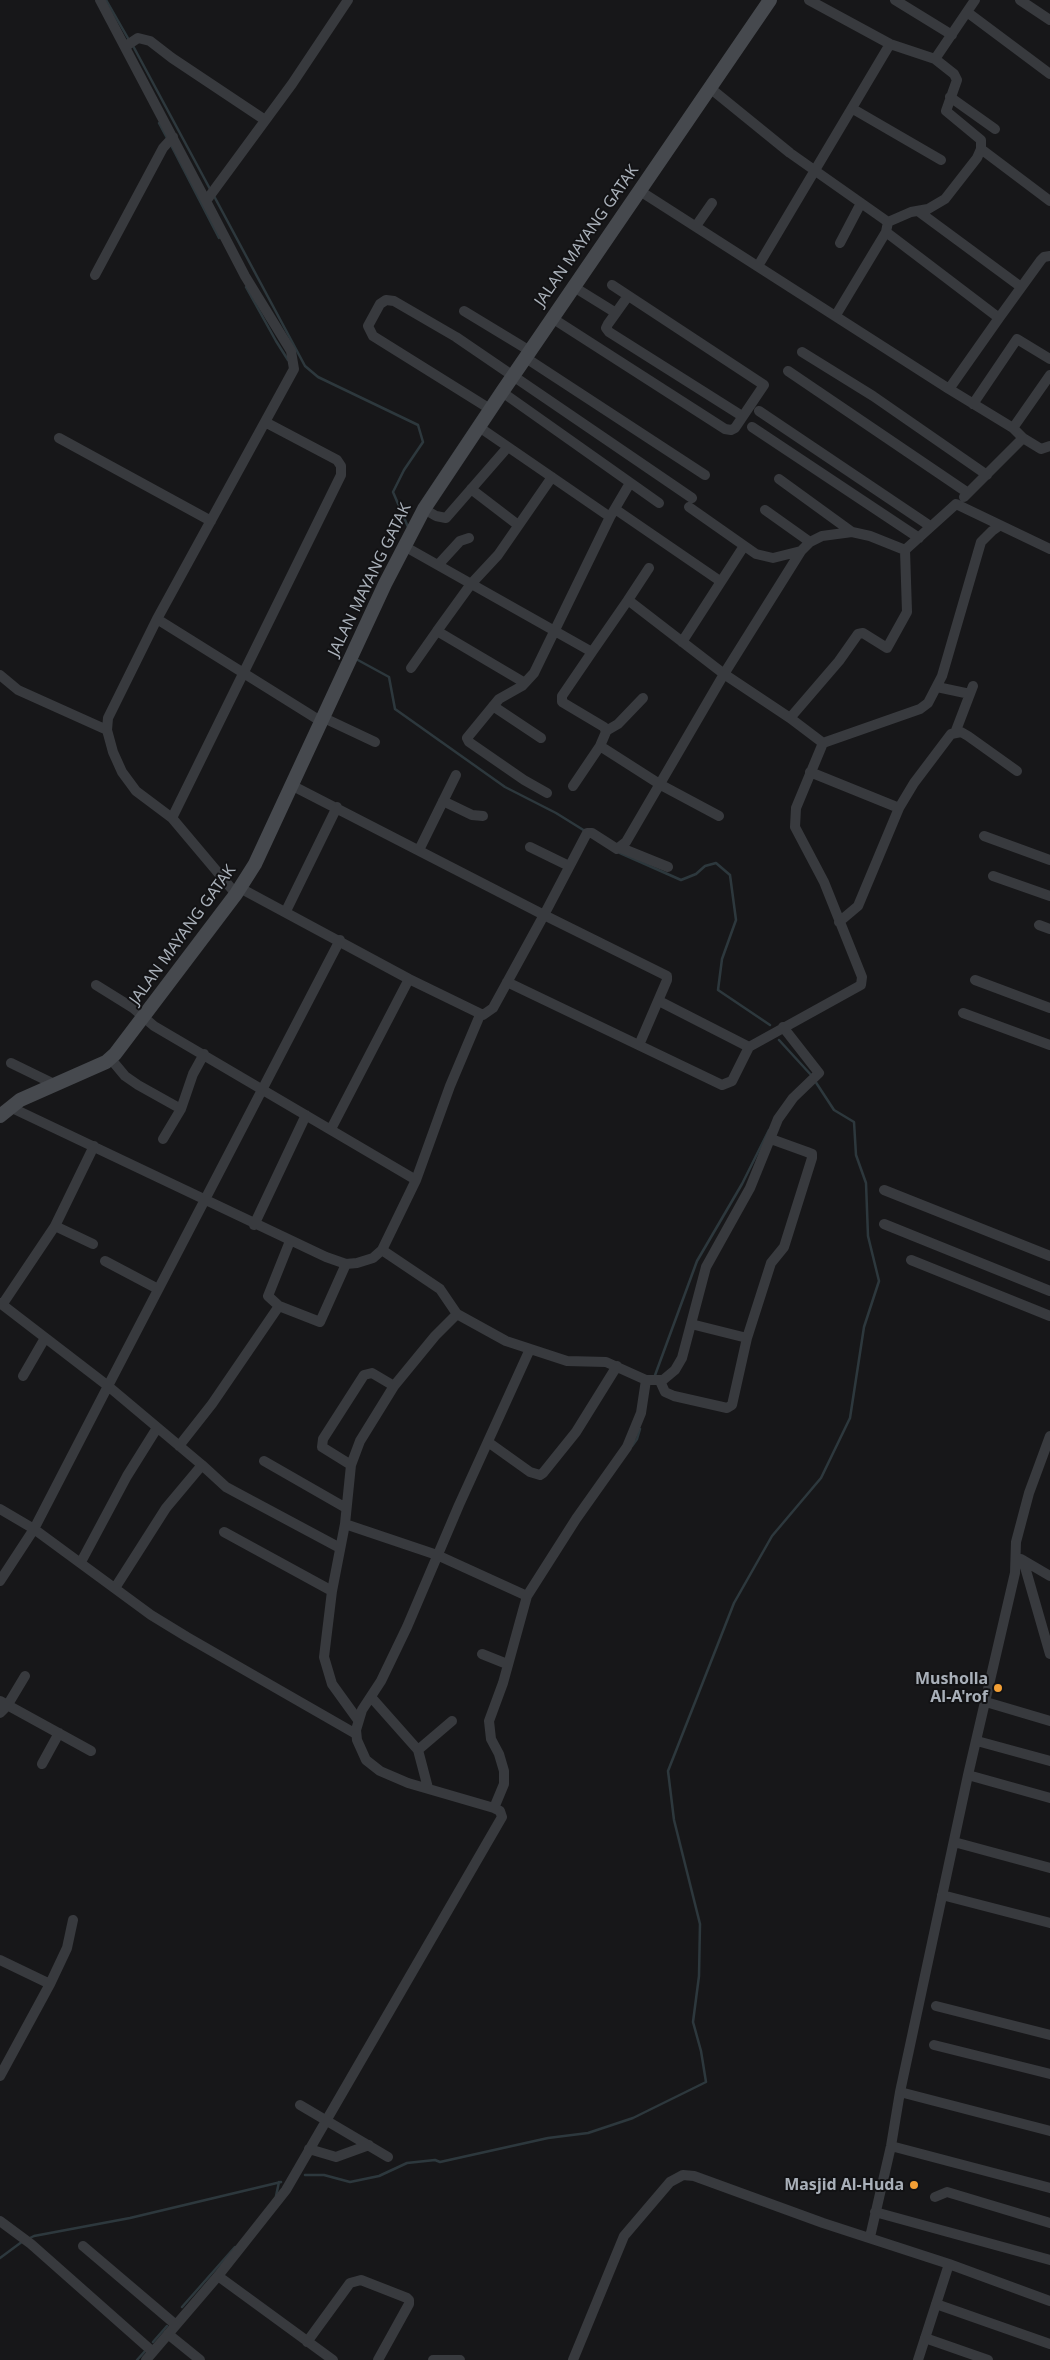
<!DOCTYPE html>
<style>
body{margin:0}
canvas{display:block;background:#171719}
</style>
<canvas width="1050" height="2360"></canvas>
<script>
const ctx = document.querySelector('canvas').getContext('2d');
ctx.lineJoin = 'round';
const shape = rows => new Path2D(rows.map(r => 'M' + r).join(''));
function stroke(path, color, width, dash) { ctx.strokeStyle = color; ctx.lineWidth = width; ctx.lineCap = dash ? 'butt' : 'round'; ctx.setLineDash(dash || []); ctx.stroke(path); }
function drawText(font, color, halo, rows, align = 'center') {
  ctx.font = font + ' "Noto Sans",sans-serif'; ctx.lineWidth = 4; ctx.setLineDash([]); ctx.textBaseline = 'middle'; ctx.strokeStyle = halo; ctx.fillStyle = color; for (const [text, x, y, turn = 0] of rows) {
    ctx.save(); ctx.translate(x, y); ctx.rotate((+turn || 0) * Math.PI / 180); ctx.textAlign = isNaN(turn) ? turn : align; if (halo) ctx.strokeText(text, 0, 0); ctx.fillText(text, 0, 0); ctx.restore();
  }
}
stroke(shape([
 [106,0,129,40],
 [132,44,210,189],
 [159,123,167,138],
 [171,145,219,238],
 [214,196,305,366,318,377,418,425,423,442,404,470,393,492,408,527],
 [246,287,276,341,288,360,290,360],
 [356,659,389,677,395,709,505,787,556,813,585,831],
 [620,853,681,880,696,874,705,866,716,863,730,875,736,920,722,959,718,990,770,1025],
 [779,1040,812,1076],
 [654,1378,697,1261,742,1184,769,1130],
 [632,1446,637,1439,640,1429],
 [305,2175,324,2175,350,2182,379,2176,407,2163,435,2160,440,2162,548,2138,588,2133,633,2118,706,2082,701,2051,693,2022,699,1976,700,1924,674,1820,668,1771,734,1603,772,1536,821,1478,850,1418,864,1327,879,1281,868,1236,866,1183,856,1155,854,1122,834,1110,815,1081],
 [276,2196,279,2182],
 [28,2239,34,2236,130,2218,281,2182],
 [0,2258,23,2241],
 [182,2307,235,2247],
 [153,2342,167,2326],
 [137,2360,146,2350]
]), '#2d383d', 2.5);
stroke(shape([
 [100,0,206,201],
 [809,0,890,44,935,59,954,74,957,80,946,111,981,140,981,149,977,158,945,199,928,209,911,212,888,222],
 [895,0,952,35],
 [1020,0,1050,20],
 [967,12,1050,74],
 [126,46,138,38,150,41,172,58,265,120],
 [935,59,975,0],
 [710,88,790,153,888,222,886,232,836,315],
 [950,97,995,129],
 [853,109,941,160],
 [981,149,1050,201],
 [640,191,949,389,999,318,886,232],
 [918,211,1021,287],
 [696,226,712,203],
 [840,243,861,203],
 [758,266,890,44],
 [95,275,163,148,173,137],
 [574,287,616,313],
 [628,296,608,324,606,328,609,332,742,416],
 [464,311,530,351],
 [552,318,725,429,731,430,735,428,764,385,612,285],
 [999,318,1041,260,1044,257,1050,256],
 [802,352,873,396,987,475],
 [526,358,705,475],
 [788,371,968,493],
 [949,389,1013,428,1023,438,964,497],
 [502,392,659,503],
 [973,404,1017,339,1050,359],
 [490,409,373,336,368,326,380,304,386,300,394,301,456,337,692,498],
 [759,411,930,526],
 [479,427,610,517],
 [752,427,919,538],
 [1013,428,1050,375],
 [59,438,211,521],
 [1023,438,1041,449,1050,446],
 [779,479,852,532],
 [471,489,518,525],
 [689,507,756,554,773,558,801,551],
 [424,509,436,516,446,518,507,448],
 [615,509,720,581],
 [765,510,810,542],
 [404,546,592,652,628,600,724,674,801,551,810,542,822,536,852,532,870,536,905,550,956,504,1050,549],
 [438,565,460,541,469,538],
 [628,600,649,568],
 [157,619,294,369,291,351,245,276,206,201,292,84,348,0],
 [682,642,744,546],
 [592,652,562,696,562,702,604,727,606,732,600,746,661,785,719,816],
 [411,668,437,631],
 [0,675,18,690,107,730],
 [525,683,437,631,471,584,498,555,552,477],
 [937,687,970,694],
 [493,706,541,738],
 [324,718,375,742],
 [790,718,839,661,858,634,863,633,887,648,907,612,905,550],
 [606,731,618,724,643,698],
 [955,733,973,686],
 [823,743,920,709,928,703,942,676,981,542,992,531,999,526],
 [810,772,899,808],
 [573,786,600,746],
 [547,793,524,780,469,742,467,738,499,699,522,686,534,673,610,517,630,483],
 [443,801,472,815,483,816],
 [172,818,341,475,341,466,337,460,265,422],
 [984,836,1050,860],
 [530,847,569,866],
 [621,848,668,867],
 [419,850,456,775],
 [993,876,1050,896],
 [240,888,409,979,483,1015,493,1008,544,915,293,786],
 [236,894,172,818,136,791,122,772,113,752,107,730,108,718,157,619,322,722],
 [286,911,337,807],
 [839,922,858,906,899,808,914,783,951,734,961,732,968,736,1017,771],
 [1039,925,1050,929],
 [975,980,1050,1008],
 [507,982,722,1085,732,1081,749,1047,861,985,862,977,824,882,795,827,796,808,823,743,790,718,724,674,626,842,617,849,592,833,587,833,544,915,667,976,667,980,639,1045],
 [659,1001,749,1047],
 [963,1013,1050,1045],
 [110,1058,125,1076,138,1085,181,1109],
 [11,1063,54,1084],
 [10,1107,326,1257,346,1264,357,1263,373,1258,382,1250,416,1180,154,1026,133,1008,96,985],
 [331,1129,409,979],
 [163,1139,181,1109,193,1074,204,1054],
 [416,1180,450,1086,480,1015],
 [884,1190,1050,1256],
 [884,1224,1050,1291],
 [254,1225,306,1115],
 [55,1226,93,1244],
 [382,1250,440,1289,457,1314,506,1341,567,1361,606,1362,646,1380,663,1380,675,1370,682,1358,706,1267,750,1188,778,1119,793,1098,819,1073,783,1027],
 [911,1260,1050,1316],
 [105,1261,158,1289],
 [0,1303,108,1386,34,1529,0,1581],
 [2,1305,55,1226,94,1146],
 [279,1306,320,1322,346,1264],
 [691,1324,747,1338],
 [23,1376,45,1338],
 [660,1381,665,1392,674,1396,727,1408,732,1405,747,1338,771,1263,784,1247,812,1158,812,1154,807,1152,771,1139],
 [488,1442,530,1472,540,1475,543,1473,576,1432,617,1366],
 [179,1446,212,1404,279,1306,268,1296,290,1241],
 [264,1461,346,1508],
 [202,1465,226,1487,239,1494,340,1548],
 [351,1465,322,1447,323,1439,364,1375,372,1373,394,1386],
 [0,1509,34,1529,151,1615,187,1637,356,1734],
 [345,1524,437,1555,527,1596],
 [224,1532,332,1591],
 [1021,1559,1050,1576],
 [1023,1560,1050,1654],
 [81,1562,127,1476,157,1428],
 [115,1588,166,1508,202,1465,108,1386,340,940],
 [482,1654,507,1664],
 [371,1697,418,1750,428,1788],
 [0,1701,91,1751],
 [986,1702,1050,1721],
 [0,1713,7,1706,25,1676],
 [358,1720,332,1684,324,1657,332,1591,345,1524,351,1465,360,1441,394,1386,435,1336,457,1314],
 [977,1741,1050,1761],
 [418,1750,452,1721],
 [42,1764,59,1733],
 [968,1775,1050,1798],
 [494,1808,504,1784,504,1771,499,1754,491,1739,489,1721,503,1683,527,1596,576,1519,627,1447,641,1413,646,1380],
 [954,1842,1050,1868],
 [942,1895,1050,1923],
 [0,1960,50,1984],
 [936,2006,1050,2035],
 [934,2045,1050,2074],
 [0,2076,50,1984,67,1948,73,1920],
 [900,2092,1050,2131],
 [300,2105,388,2157],
 [891,2146,1050,2188],
 [309,2149,336,2157,369,2145],
 [935,2197,947,2192,1050,2223],
 [875,2212,1050,2260],
 [0,2221,31,2244,153,2352],
 [870,2237,891,2146,900,2092,968,1775,1015,1573,1016,1542,1029,1493,1050,1436],
 [83,2246,176,2325],
 [218,2276,333,2360],
 [936,2304,1050,2344],
 [168,2334,200,2360],
 [925,2338,988,2360],
 [307,2342,350,2283,361,2280,407,2298,409,2300,409,2304,378,2360],
 [146,2360,218,2276,286,2190,502,1817,500,1811,494,1808,408,1783,380,1771,366,1760,357,1740,356,1730,362,1710,381,1681,407,1627,459,1505,530,1349],
 [433,2360,460,2360],
 [573,2360,624,2236,670,2182,683,2175,694,2176,823,2223,949,2264,1050,2301],
 [918,2360,949,2264]
]), '#383a3e', 10);
stroke(shape([
 [0,1116,20,1100,106,1062,115,1054,236,894,255,864,385,584,424,509,502,392,770,0]
]), '#46494e', 14);
for (const [x, y, r, color] of [
 [998,1688,5,"#f39f35"],
 [914,2185,5,"#f39f35"]
]) { const dot = new Path2D(); dot.arc(x, y, r, 0, 2 * Math.PI); ctx.fillStyle = color; ctx.fill(dot); stroke(dot, '#121214', 2); }
drawText('16px', '#a9b0b9', '#121214', [
 ["JALAN MAYANG GATAK",587,236,-55],
 ["JALAN MAYANG GATAK",370,580,-64],
 ["JALAN MAYANG GATAK",183,935,-54]
]);
drawText('bold 16px', '#a9b0b9', '#121214', [
 ["Musholla",988,1679],
 ["Al-A'rof",988,1697],
 ["Masjid Al-Huda",904,2185]
], 'right');
</script>
